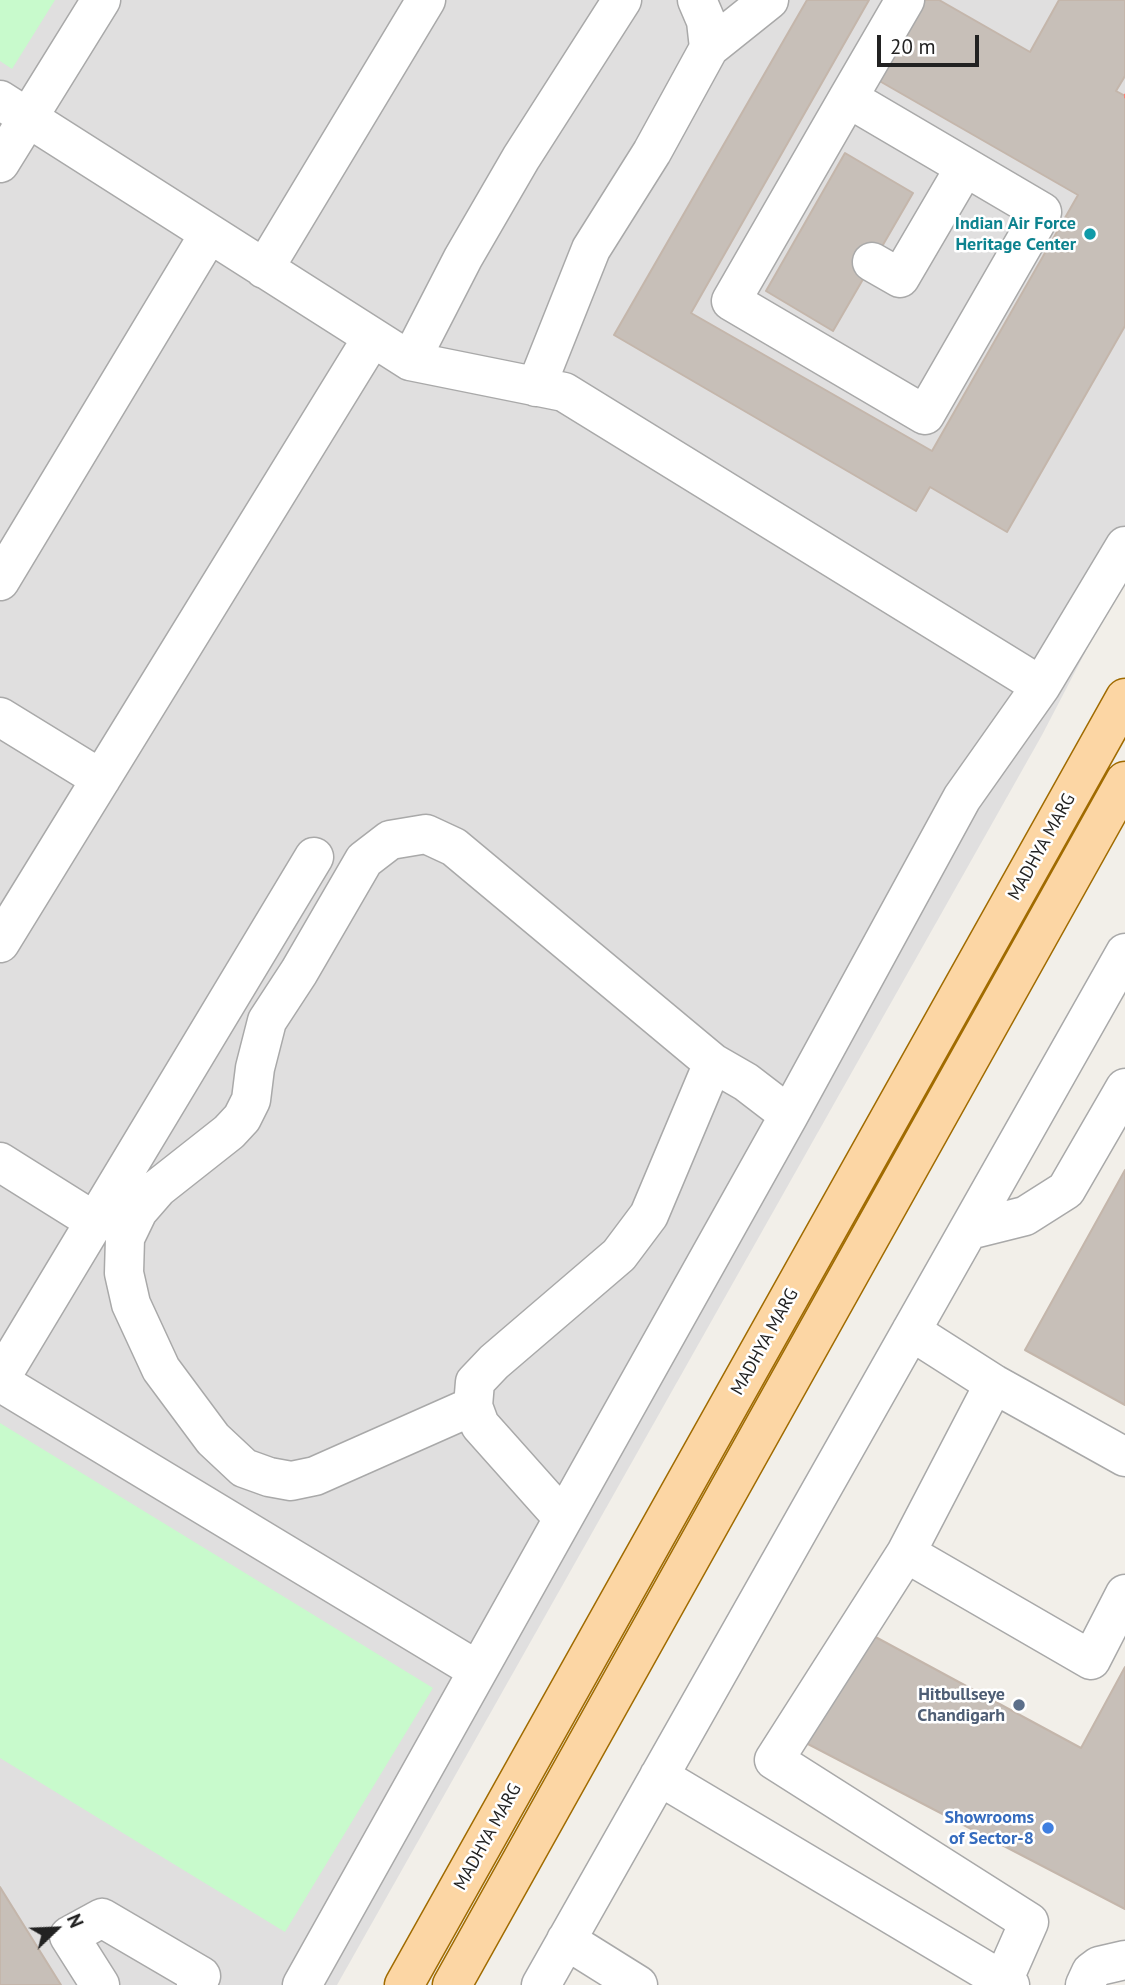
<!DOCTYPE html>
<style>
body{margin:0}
#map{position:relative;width:1125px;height:1985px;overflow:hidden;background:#f2efe9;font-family:"PT Sans",sans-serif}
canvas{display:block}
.north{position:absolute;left:21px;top:1894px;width:70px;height:70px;-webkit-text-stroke:5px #fff;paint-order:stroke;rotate:67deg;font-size:19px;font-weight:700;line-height:28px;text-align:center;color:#222}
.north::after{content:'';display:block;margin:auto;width:24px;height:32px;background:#222;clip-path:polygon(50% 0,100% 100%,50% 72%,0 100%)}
.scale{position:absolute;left:877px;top:35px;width:102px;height:32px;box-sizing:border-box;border:4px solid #222;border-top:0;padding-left:9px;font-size:21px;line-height:24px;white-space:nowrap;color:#222;-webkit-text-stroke:5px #fff;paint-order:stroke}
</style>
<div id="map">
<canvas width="1125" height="1985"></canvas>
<div class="north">N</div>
<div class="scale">20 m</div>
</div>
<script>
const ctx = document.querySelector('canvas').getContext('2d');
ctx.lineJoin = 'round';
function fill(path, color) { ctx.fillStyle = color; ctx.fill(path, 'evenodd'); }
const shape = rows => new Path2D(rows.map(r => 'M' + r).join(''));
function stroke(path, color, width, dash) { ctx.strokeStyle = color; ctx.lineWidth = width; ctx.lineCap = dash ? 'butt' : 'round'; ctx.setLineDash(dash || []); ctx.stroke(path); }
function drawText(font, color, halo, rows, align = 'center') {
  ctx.font = font + ' "PT Sans",sans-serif'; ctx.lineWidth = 5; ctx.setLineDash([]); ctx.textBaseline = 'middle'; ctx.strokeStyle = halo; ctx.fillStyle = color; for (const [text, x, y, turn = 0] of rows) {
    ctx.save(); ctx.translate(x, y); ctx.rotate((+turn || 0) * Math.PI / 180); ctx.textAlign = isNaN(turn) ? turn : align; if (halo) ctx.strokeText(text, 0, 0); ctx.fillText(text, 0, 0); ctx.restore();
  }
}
fill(shape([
 [0,0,1125,0,1125,576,1042,735,337,1985,0,1985]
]), '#e0dfdf');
fill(shape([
 [0,0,55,0,12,69,0,61],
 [0,1423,433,1688,285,1932,0,1758]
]), '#c8facc');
const building = shape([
 [807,0,869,0,691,313,932,451,1078,195,876,79,920,0,939,0,1030,52,1059,0,1125,0,1125,76,1116,91,1125,96,1125,326,1007,532,930,487,916,511,614,335,807,0],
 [845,153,913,193,833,331,766,291,845,153],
 [1125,1170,1125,1405,1025,1350,1125,1170],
 [870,1634,1081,1748,1125,1667,1125,1909,806,1743,870,1634],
 [0,1887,61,1985,0,1985,0,1887]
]);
fill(building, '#c7bfb8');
stroke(building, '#c4b6ab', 2);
const minor = shape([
 [697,0,706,21,709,48],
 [848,98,1042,212,925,415,731,301,848,98,905,0],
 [0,100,410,361,564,392,1041,686],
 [0,163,101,0],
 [872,262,900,278,965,167],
 [264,269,426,0],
 [410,361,463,258,521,158,622,0],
 [536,387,591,249,652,152,709,48,769,0],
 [0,581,209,234],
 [0,717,101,779],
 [0,943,372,338],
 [0,1162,94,1221],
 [969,1230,1025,1216,1066,1190,1125,1088],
 [911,1331,994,1384,1125,1457],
 [0,1379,314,857],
 [0,1382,477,1670],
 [994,1384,906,1553,774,1760,1029,1922,1003,1981],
 [473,1406,315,1476,291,1481,269,1477,244,1468,213,1439,161,1369,131,1304,124,1273,125,1238,138,1211,158,1188,229,1132,242,1118,251,1100,255,1068,267,1021,299,972,364,860,390,840,426,834,454,847,713,1063,746,1082,789,1115],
 [562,1517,480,1425,473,1406,475,1382,494,1362,619,1255,649,1215,713,1063],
 [906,1553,1091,1660,1125,1594],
 [659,1776,1010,1985],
 [566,1940,638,1985],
 [100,1985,69,1936,102,1918,201,1976,196,1985],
 [302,1985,789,1115,962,798,1041,686,1125,546],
 [541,1985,1125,953],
 [1085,1985,1091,1972,1099,1966,1125,1960]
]);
const major = shape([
 [404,1985,1125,698],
 [452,1985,1125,781]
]);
stroke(minor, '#a9a9a9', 41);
stroke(major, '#a06b00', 41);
stroke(shape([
 [1124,96,1125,96]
]), '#fa8072', 4.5, [3.5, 3.5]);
stroke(minor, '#fff', 38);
stroke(major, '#fcd6a4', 38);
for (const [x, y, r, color] of [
 [1090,234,7,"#0f9aa8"],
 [1019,1705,7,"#5c6f8a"],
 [1048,1828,7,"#3f7fe0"]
]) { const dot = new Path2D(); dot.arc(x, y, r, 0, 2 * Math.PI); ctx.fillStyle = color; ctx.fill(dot); stroke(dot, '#fff', 2.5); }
drawText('bold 18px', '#0d838f', '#fff', [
 ["Indian Air Force",1076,224],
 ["Heritage Center",1076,245]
], 'right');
drawText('18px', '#222', '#fff', [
 ["MADHYA MARG",1042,847,-61],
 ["MADHYA MARG",765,1342,-61],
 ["MADHYA MARG",488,1837,-61]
]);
drawText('bold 18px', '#4e5e75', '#fff', [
 ["Hitbullseye",1005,1695],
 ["Chandigarh",1005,1716]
], 'right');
drawText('bold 18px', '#366cbe', '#fff', [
 ["Showrooms",1034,1818],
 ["of Sector-8",1034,1839]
], 'right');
</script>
